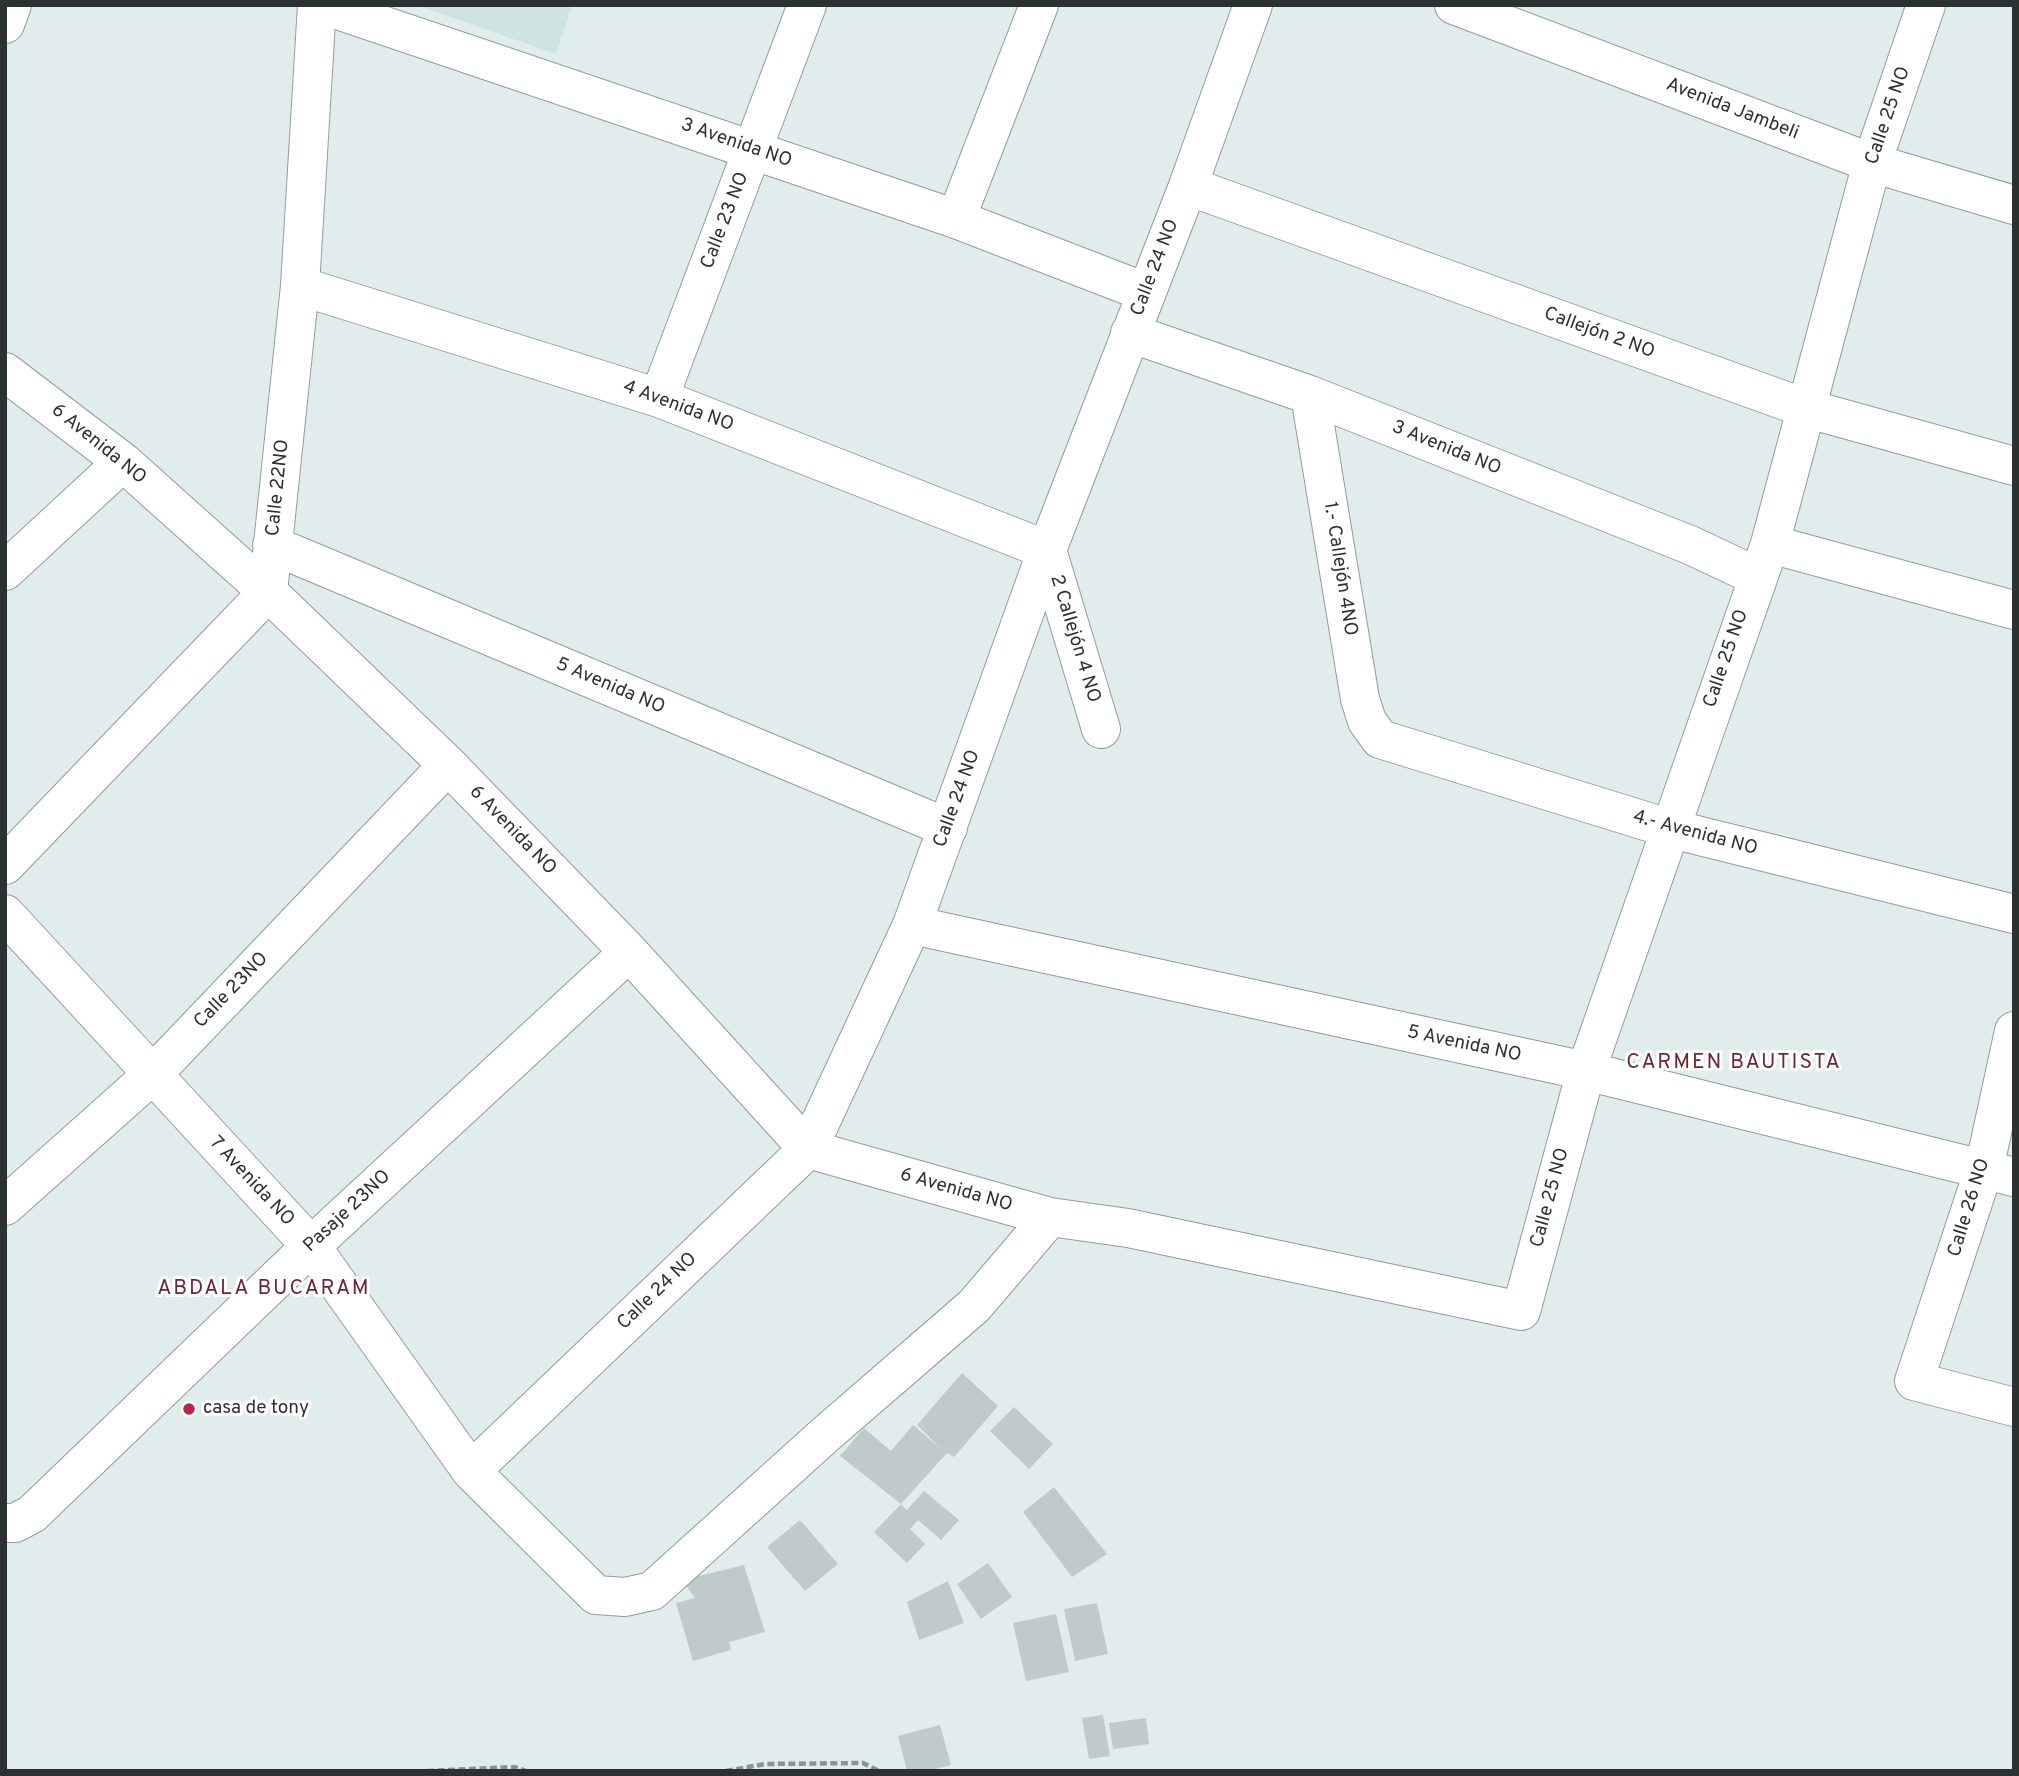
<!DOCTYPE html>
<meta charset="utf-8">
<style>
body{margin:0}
#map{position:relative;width:2019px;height:1776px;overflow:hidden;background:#e1edec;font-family:Overpass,sans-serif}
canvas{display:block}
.frame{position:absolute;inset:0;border:7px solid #2c3131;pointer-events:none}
</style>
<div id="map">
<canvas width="2019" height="1776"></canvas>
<div class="frame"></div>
</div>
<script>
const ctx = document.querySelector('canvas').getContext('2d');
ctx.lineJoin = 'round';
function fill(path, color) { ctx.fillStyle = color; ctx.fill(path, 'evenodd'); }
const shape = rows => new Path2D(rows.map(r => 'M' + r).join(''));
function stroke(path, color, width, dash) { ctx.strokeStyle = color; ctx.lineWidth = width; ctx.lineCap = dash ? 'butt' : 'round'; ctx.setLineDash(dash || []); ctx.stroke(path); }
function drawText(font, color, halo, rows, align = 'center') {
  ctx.font = font + ' Overpass,sans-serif'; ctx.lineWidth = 6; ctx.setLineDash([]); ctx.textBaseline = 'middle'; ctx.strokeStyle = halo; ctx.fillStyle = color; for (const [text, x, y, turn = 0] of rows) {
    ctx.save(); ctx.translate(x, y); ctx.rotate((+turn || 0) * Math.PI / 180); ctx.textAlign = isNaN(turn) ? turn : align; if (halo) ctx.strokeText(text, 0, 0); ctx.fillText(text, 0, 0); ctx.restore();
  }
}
fill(shape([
 [416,5,572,5,556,54]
]), '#cee4e2');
fill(shape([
 [962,1373,998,1406,954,1457,947,1453,901,1504,840,1456,864,1428,891,1451,913,1425,941,1449,917,1425],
 [1014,1407,1053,1444,1029,1469,990,1431],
 [1054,1487,1107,1554,1072,1577,1023,1512],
 [924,1491,959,1520,941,1540,918,1520,910,1529,925,1544,907,1563,874,1532,901,1504,907,1510],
 [800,1520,838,1564,805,1591,767,1547],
 [988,1563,1012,1597,981,1619,957,1584],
 [744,1565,765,1632,729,1642,731,1650,693,1661,676,1603,695,1598,682,1580],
 [948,1581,964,1623,919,1640,907,1602],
 [1097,1603,1108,1654,1075,1661,1064,1609],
 [1056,1614,1069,1672,1026,1681,1013,1623],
 [1103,1715,1110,1756,1089,1759,1082,1718],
 [1146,1718,1149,1744,1113,1749,1109,1723],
 [940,1725,951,1765,928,1771,907,1771,898,1736]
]), '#bfcbca');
const street = shape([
 [323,5,956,219,1145,292],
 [1454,5,1872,163,2014,205],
 [5,24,12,5],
 [1188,186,1805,408,2014,466],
 [956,219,1039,5],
 [300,286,659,398,1047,550,1101,729],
 [1130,333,1310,395,1690,545,1756,576],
 [5,372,123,462,268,592,448,765,629,952,808,1149,1050,1217],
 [1310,395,1360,699,1367,721,1380,739,1668,828,2014,914],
 [659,398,807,5],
 [1770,544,2014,610],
 [272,545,948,828],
 [5,571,123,462],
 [5,865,268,592,300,286,317,5],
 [5,914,311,1246,471,1471,596,1595,625,1597,652,1591,826,1434,974,1306,1050,1217,1128,1228,1521,1311,1586,1071,1770,544,1872,163,1926,5],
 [912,925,1586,1071,2014,1177],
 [2014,1031,1984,1169,1914,1381,2014,1407],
 [5,1206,152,1075,448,765],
 [471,1471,808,1149,912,925,1047,550,1188,186,1253,5],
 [5,1523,15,1523,32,1514,311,1246,629,952]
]);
stroke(street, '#919d9c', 40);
stroke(shape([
 [427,1771,515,1767,526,1771],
 [726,1771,765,1764,863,1763,879,1771]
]), '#8a9292', 4.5, [7, 3.5]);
stroke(street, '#fff', 38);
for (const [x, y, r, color] of [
 [189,1409,7,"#b7264c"]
]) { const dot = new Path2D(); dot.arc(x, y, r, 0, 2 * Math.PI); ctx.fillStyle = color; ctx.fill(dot); stroke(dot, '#fff', 2.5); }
drawText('19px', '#2c3131', '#fff', [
 ["Avenida Jambeli",1732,110,21],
 ["Calle 25 NO",1889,116,-71],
 ["3 Avenida NO",736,144,19],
 ["Calle 23 NO",726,221,-69],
 ["Calle 24 NO",1156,268,-69],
 ["Callejón 2 NO",1599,334,20],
 ["4 Avenida NO",678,407,20],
 ["6 Avenida NO",98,445,39],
 ["3 Avenida NO",1446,449,22],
 ["Calle 22NO",279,488,-84],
 ["1.- Callejón 4NO",1339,569,81],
 ["2 Callejón 4 NO",1074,639,73],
 ["Calle 25 NO",1727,659,-71],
 ["5 Avenida NO",610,687,23],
 ["Calle 24 NO",958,799,-70],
 ["6 Avenida NO",512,831,46],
 ["4.- Avenida NO",1695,834,15],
 ["Calle 23NO",232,991,-46],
 ["5 Avenida NO",1464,1045,12],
 ["7 Avenida NO",251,1182,47],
 ["6 Avenida NO",956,1191,16],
 ["Calle 25 NO",1551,1198,-75],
 ["Calle 26 NO",1970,1208,-73],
 ["Pasaje 23NO",348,1212,-43],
 ["Calle 24 NO",658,1292,-44]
]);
drawText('19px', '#2c3131', '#fff', [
 ["casa de tony",203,1409]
], 'left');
ctx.letterSpacing = '2px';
drawText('21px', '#6c2633', '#fff', [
 ["CARMEN BAUTISTA",1734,1064],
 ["ABDALA BUCARAM",264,1290]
]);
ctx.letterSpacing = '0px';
</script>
